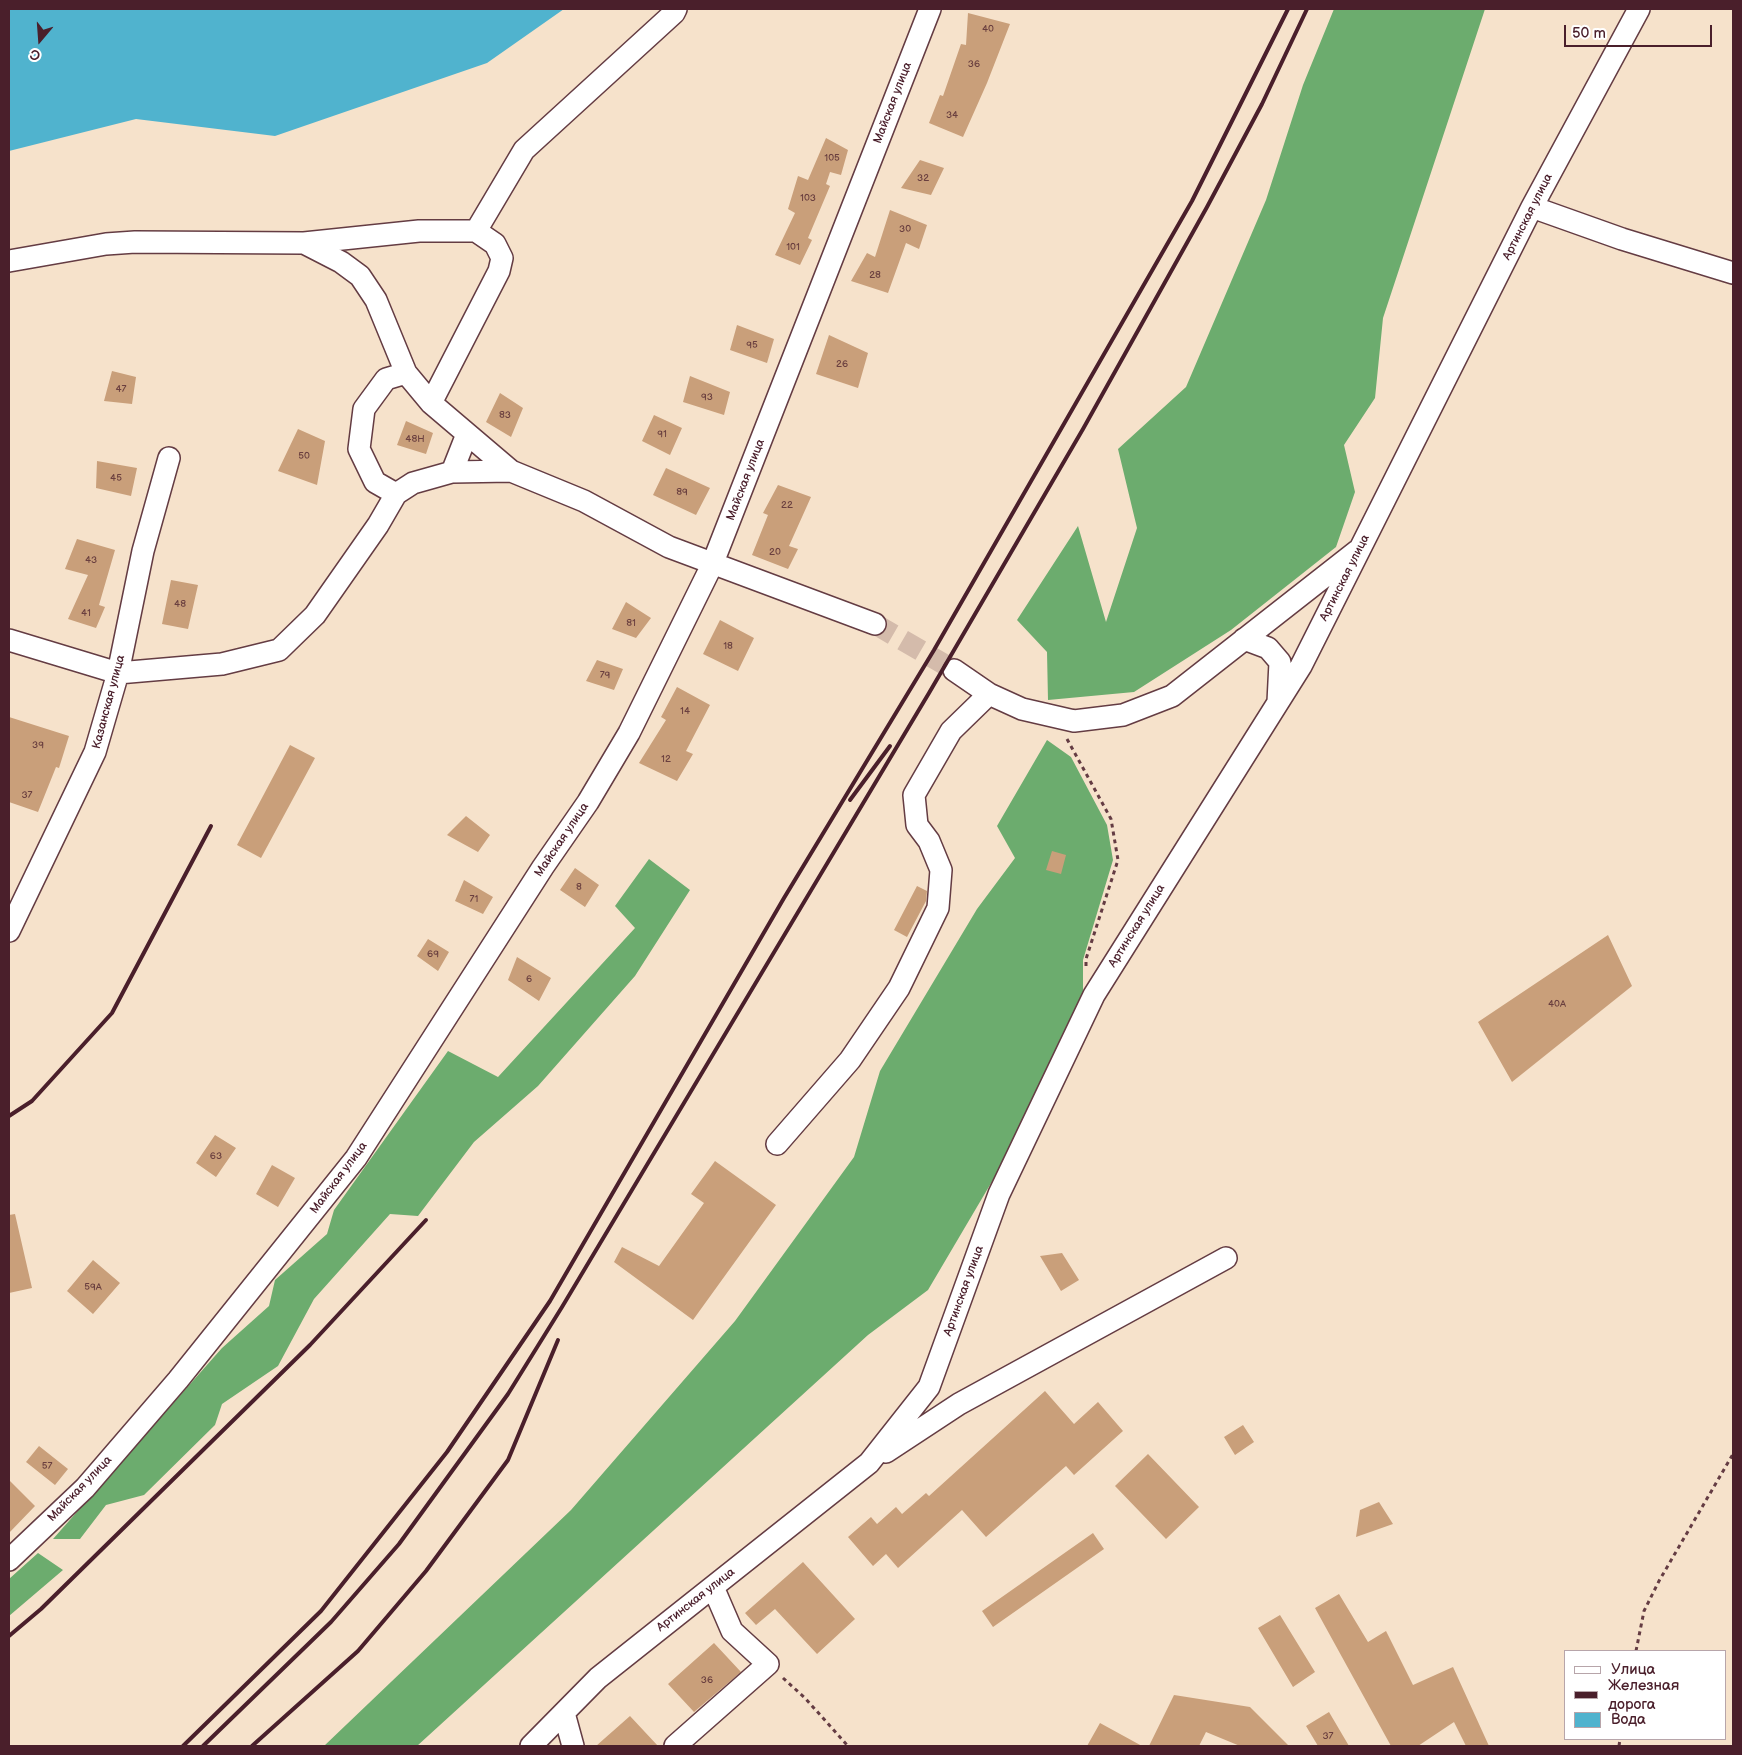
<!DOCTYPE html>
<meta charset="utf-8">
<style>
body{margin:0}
#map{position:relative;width:1742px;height:1755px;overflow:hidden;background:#f6e2cb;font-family:"Balsamiq Sans",sans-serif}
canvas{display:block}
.frame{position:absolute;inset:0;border:10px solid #4a1f2b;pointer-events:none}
.legend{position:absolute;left:1564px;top:1650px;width:162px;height:90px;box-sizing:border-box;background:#fff;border:1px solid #b7a5aa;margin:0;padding:6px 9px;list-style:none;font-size:15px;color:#4a1f2b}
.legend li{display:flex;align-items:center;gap:10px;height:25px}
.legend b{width:25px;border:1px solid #b7a5aa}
.north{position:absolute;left:15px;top:15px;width:50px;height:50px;-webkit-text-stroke:4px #fff;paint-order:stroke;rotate:198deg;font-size:14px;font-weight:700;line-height:20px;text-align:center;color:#4a1f2b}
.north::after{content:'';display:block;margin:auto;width:18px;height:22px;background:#4a1f2b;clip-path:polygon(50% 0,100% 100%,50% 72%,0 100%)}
.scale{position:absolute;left:1564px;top:25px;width:148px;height:22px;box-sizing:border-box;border:2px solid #4a1f2b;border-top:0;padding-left:6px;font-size:15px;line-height:18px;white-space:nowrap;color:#4a1f2b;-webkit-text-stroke:4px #fff;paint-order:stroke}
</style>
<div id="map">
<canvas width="1742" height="1755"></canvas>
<div class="frame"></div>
<ul class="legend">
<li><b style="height:6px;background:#fff"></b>Улица</li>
<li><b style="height:6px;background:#4a1f2b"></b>Железная дорога</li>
<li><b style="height:14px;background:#50b3ce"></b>Вода</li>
</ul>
<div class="north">С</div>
<div class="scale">50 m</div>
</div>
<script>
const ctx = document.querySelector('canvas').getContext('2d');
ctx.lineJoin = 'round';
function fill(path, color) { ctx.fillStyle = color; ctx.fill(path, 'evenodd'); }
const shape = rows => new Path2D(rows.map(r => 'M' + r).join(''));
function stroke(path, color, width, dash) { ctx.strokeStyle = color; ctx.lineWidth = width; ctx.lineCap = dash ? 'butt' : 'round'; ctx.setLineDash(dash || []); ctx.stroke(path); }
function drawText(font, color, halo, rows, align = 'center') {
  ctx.font = font + ' "Balsamiq Sans",sans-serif'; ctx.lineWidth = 4.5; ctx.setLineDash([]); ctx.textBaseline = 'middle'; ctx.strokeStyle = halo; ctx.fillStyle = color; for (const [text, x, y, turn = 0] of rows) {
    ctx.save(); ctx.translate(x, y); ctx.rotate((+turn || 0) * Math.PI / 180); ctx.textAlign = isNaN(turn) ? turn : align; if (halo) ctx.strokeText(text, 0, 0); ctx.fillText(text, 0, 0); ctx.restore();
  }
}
fill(shape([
 [1334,9,1485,9,1383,318,1375,398,1344,445,1355,492,1336,547,1231,630,1134,692,1048,700,1047,652,1017,620,1078,526,1106,622,1137,528,1118,449,1186,387,1266,200,1303,85],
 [1047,740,1071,757,1107,825,1113,860,1083,960,1083,1003,1007,1156,928,1290,868,1335,417,1746,324,1746,571,1510,735,1321,854,1157,880,1071,977,909,1015,858,997,826],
 [649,859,690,890,635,976,538,1086,474,1142,418,1216,390,1214,314,1299,278,1366,222,1404,215,1425,144,1495,106,1505,80,1539,53,1539,222,1348,269,1306,275,1280,327,1234,334,1210,448,1051,498,1077,635,928,615,906],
 [38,1553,63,1570,9,1616,9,1579]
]), '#6cac6e');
fill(shape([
 [9,9,564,9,487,63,275,136,136,119,9,151]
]), '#50b3ce');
fill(shape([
 [968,13,1010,24,987,83,963,137,929,123,940,95,943,96,961,44,966,45],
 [826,138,848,150,841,175,830,172,826,184,830,186,808,238,812,240,800,265,775,255,795,213,788,209,798,176,808,180],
 [920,160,944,168,931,195,901,188],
 [890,210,927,225,919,249,906,243,888,293,851,281,867,253,875,257],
 [737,325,774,339,767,363,730,350],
 [829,335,868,353,858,388,816,374],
 [112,371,136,377,132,404,104,401],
 [690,376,730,392,724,415,683,402],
 [500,393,523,408,511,437,486,422],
 [654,415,682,428,670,455,642,441],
 [406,421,433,433,426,454,397,445],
 [298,429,325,441,317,485,278,471],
 [97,461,137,468,131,496,96,488],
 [666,468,710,488,696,515,653,495],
 [778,485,811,497,789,546,798,549,788,569,752,555,768,515,763,513],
 [77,539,115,550,99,605,105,607,96,628,68,619,88,575,65,569],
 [171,580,198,585,188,629,162,624],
 [626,602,651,618,636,638,612,629],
 [720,620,754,638,738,671,703,654],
 [597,660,623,669,614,690,586,681],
 [677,687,710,705,686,751,693,754,677,781,639,763,666,720,661,717],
 [9,717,69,736,59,768,56,767,38,812,9,802],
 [290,745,315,758,261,858,237,845],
 [466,816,490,835,478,852,447,835],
 [1052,851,1066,855,1061,874,1046,870],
 [575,868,599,885,585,907,560,890],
 [464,880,493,897,483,914,455,901],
 [917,886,927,891,926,901,907,937,894,930],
 [1608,935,1632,986,1512,1082,1478,1022],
 [428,939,449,952,438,971,417,956],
 [517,957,551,978,539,1001,508,980],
 [215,1135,236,1148,216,1177,196,1163],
 [715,1161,776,1205,693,1320,614,1262,622,1247,659,1266,704,1203,691,1194],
 [272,1165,295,1178,278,1207,256,1194],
 [15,1214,32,1288,9,1293,9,1215],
 [1062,1253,1079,1280,1061,1291,1040,1256],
 [93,1260,120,1283,93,1314,67,1291],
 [1045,1391,1074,1424,1098,1402,1123,1431,1074,1475,1066,1466,986,1537,962,1510,898,1568,886,1554,873,1566,848,1537,871,1517,877,1524,896,1507,902,1514,926,1493,929,1496],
 [1243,1425,1254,1442,1235,1455,1224,1437],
 [39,1446,68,1469,55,1485,26,1462],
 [1148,1454,1199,1507,1166,1539,1115,1486],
 [9,1480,35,1506,9,1533],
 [1379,1502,1393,1524,1356,1537,1360,1510],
 [1093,1533,1104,1549,993,1627,982,1611],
 [803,1562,855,1619,817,1654,775,1609,756,1625,745,1613],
 [1339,1594,1368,1642,1386,1631,1413,1685,1453,1667,1489,1746,1466,1746,1454,1722,1418,1746,1391,1746,1315,1608],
 [1280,1615,1315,1672,1293,1687,1258,1628],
 [714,1643,741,1672,694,1712,668,1684],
 [1174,1695,1250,1707,1289,1746,1240,1746,1206,1732,1199,1746,1149,1746],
 [1329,1712,1349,1746,1318,1746,1306,1726],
 [630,1716,658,1746,596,1746],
 [1100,1723,1142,1746,1087,1746]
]), '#c99f7a');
stroke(shape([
 [875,624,954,670]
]), '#d4bbab', 21, [21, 11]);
const minor = shape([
 [1532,207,1622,239,1733,273],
 [476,231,524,150,674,13,676,9],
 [304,243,419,231,476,231,495,244,502,258,499,271,431,403],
 [9,261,106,244,135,242,304,243,341,262,360,276,376,300,406,373,431,403,511,471,584,501,669,547,875,624],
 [452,472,467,434],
 [396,494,375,482,359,449,364,409,386,379,406,373],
 [1244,639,1268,648,1280,662,1278,702],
 [9,640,118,673,222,664,279,650,315,615,378,525,396,494,413,483,452,472,511,471],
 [954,670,989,694,1022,709,1074,721,1123,715,1172,696,1357,551],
 [9,931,95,752,118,673,143,551,169,458],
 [777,1144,850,1060,899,988,938,908,941,870,929,841,917,825,914,795,951,731,989,694],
 [886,1452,959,1404,1226,1258],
 [9,1560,85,1488,178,1380,356,1158,543,867,588,802,629,733,712,565,930,9],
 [564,1713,573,1746],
 [531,1746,598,1678,869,1463,929,1387,999,1194,1094,995,1301,666,1532,207,1639,9],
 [675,1746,768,1664,732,1631,713,1587]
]);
stroke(minor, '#643c43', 24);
stroke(shape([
 [1067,739,1111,819,1118,860,1086,959,1086,968],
 [1636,1651,1644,1611,1659,1581,1733,1454],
 [783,1678,805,1698,848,1746],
 [1619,1746,1620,1739]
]), '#643c43', 3, [4, 4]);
stroke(minor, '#fff', 21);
stroke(shape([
 [850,800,890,746],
 [9,1116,32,1101,112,1013,211,826],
 [9,1636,41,1609,310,1345,426,1220],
 [183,1746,321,1611,447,1452,550,1301,784,898,934,650,1192,201,1288,9],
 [203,1746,331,1622,399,1544,508,1394,562,1307,929,693,1083,429,1207,207,1262,104,1307,9],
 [252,1746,358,1651,426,1571,508,1460,558,1340]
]), '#4a1f2b', 4);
drawText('10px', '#6a3f3f', null, [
 ["40",988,29],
 ["36",974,64],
 ["34",952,115],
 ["105",832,158],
 ["32",923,178],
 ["103",808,198],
 ["30",905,229],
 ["101",793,247],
 ["28",875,275],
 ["95",752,345],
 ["26",842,364],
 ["47",121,389],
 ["93",707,397],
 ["83",505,415],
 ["91",662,434],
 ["48Н",415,439],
 ["50",304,456],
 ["45",116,478],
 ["89",682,492],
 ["22",787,505],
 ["20",775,552],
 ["43",91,560],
 ["48",180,604],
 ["41",86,613],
 ["81",631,623],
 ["18",728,646],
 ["79",605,675],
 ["14",685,711],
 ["39",38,745],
 ["12",666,759],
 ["37",27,795],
 ["8",579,887],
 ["71",474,899],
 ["69",433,954],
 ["6",529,979],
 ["40А",1557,1004],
 ["63",216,1156],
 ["59А",93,1287],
 ["57",47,1466],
 ["36",707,1680],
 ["37",1328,1736]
]);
drawText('12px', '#4a1f2b', '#fff', [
 ["Майская улица",893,103,-69],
 ["Артинская улица",1528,217,-63],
 ["Майская улица",746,480,-69],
 ["Артинская улица",1345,578,-63],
 ["Казанская улица",109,702,-75],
 ["Майская улица",562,840,-56],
 ["Артинская улица",1137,926,-58],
 ["Майская улица",339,1178,-53],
 ["Артинская улица",964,1291,-70],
 ["Майская улица",80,1489,-46],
 ["Артинская улица",696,1600,-38]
]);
</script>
